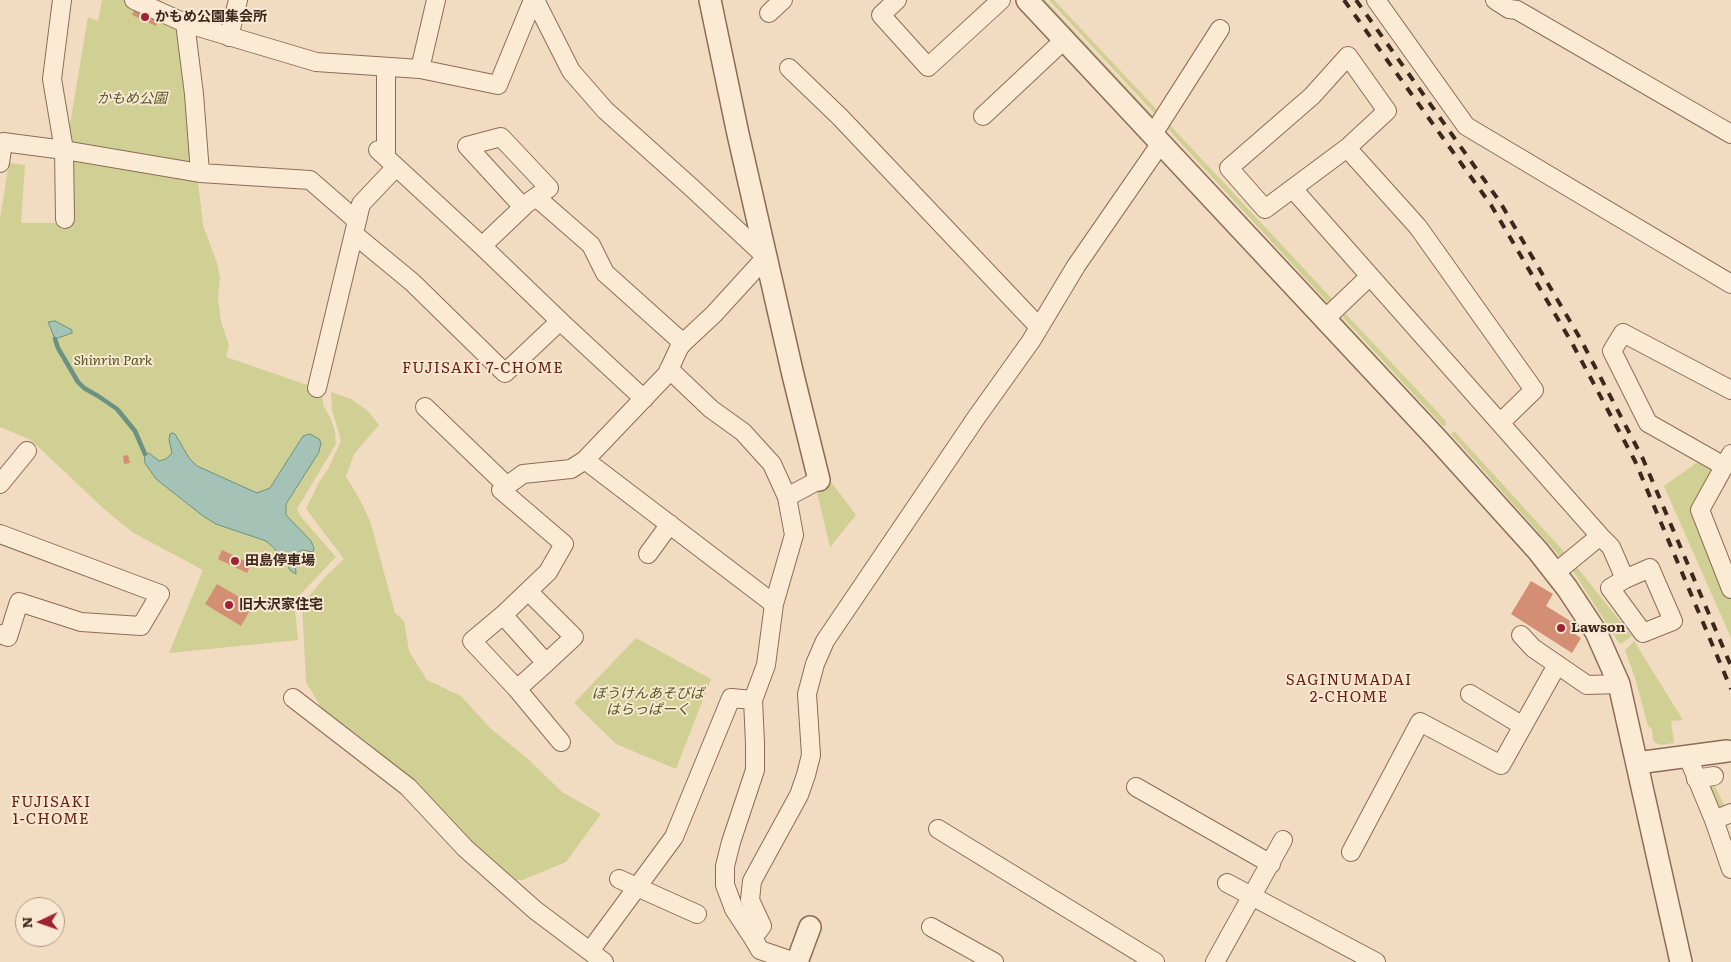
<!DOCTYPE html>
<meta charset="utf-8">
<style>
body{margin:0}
#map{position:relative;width:1731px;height:962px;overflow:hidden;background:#f1dcc1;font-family:Literata,serif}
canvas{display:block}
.north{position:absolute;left:15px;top:897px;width:50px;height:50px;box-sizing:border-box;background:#f8e7d1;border:1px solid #ac9a89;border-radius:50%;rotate:267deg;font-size:14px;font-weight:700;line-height:20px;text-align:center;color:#3b271c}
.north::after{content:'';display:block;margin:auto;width:18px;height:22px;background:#a02234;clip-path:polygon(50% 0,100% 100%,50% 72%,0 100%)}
</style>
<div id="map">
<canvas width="1731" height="962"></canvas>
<div class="north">N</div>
</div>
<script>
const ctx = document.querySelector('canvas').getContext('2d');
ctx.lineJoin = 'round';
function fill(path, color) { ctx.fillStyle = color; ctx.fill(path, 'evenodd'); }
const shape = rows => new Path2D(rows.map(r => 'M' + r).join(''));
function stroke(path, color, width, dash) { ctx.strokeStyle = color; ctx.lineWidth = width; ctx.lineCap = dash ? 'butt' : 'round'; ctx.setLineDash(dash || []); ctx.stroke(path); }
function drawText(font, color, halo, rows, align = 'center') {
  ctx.font = font + ' Literata,"Noto Sans JP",serif'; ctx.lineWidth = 4; ctx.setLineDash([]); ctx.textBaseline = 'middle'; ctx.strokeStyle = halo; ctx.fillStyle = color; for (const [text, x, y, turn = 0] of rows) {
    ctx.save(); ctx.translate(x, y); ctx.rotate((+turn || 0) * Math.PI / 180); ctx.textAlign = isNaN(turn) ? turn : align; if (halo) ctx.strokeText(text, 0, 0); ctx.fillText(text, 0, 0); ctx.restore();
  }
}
fill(shape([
 [102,0,125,0,179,25,192,162,190,166,72,147,68,137,88,17,98,21],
 [1039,0,1045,0,1154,117,1153,121],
 [1049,0,1054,0,1159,112,1157,116],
 [1169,124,1333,300,1330,305,1167,128],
 [1164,130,1329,306,1327,310,1164,134],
 [72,156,193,177,198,182,203,225,217,263,220,278,218,297,221,322,229,345,226,357,322,390,323,405,330,417,335,431,336,444,297,509,301,517,336,557,294,601,298,640,169,653,203,570,132,532,104,509,31,440,0,427,0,219,9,163,25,165,21,223,73,223],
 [1343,311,1446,421,1445,426,1443,426,1339,313],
 [1337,313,1441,427,1441,428,1334,317],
 [331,392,351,399,368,411,379,425,354,454,346,476,360,500,370,521,395,613,404,621,409,651,427,680,461,696,491,729,527,758,562,792,601,814,566,862,523,880,516,880,465,835,396,767,366,741,322,709,306,682,302,604,325,577,344,559,306,509,319,482,328,469,341,441,332,410],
 [1454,431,1567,555,1563,560,1451,434],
 [1702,459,1714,467,1694,509,1731,600,1731,638,1664,486],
 [831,482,856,515,830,547,816,488],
 [1576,566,1632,636,1621,644,1619,643,1571,568],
 [636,638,711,679,676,769,616,744,574,703],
 [1634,641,1683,720,1671,721,1674,743,1660,745,1653,741,1652,729,1648,726,1635,678,1625,650],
 [1708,783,1713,783,1728,812,1718,815]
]), '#d0cf94');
const water = shape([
 [55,321,72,330,72,333,55,339,48,322,55,321],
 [172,433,175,434,189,458,197,466,257,493,270,488,303,436,310,434,319,439,321,443,319,452,286,504,286,515,311,541,314,548,313,552,302,550,297,553,295,556,296,574,291,571,274,548,266,541,216,524,203,516,156,479,145,463,144,454,149,453,159,461,166,459,172,453,169,439,170,434,172,433]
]);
fill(water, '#a4c3b6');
stroke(water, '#6a9283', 1);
stroke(shape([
 [55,339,58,348,78,382,84,388,98,396,117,409,135,431,145,454]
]), '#6a9283', 4.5);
fill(shape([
 [135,8,159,19,156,26,132,15],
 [128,455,130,463,124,464,123,456],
 [222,550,251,564,247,573,218,559],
 [1531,581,1553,594,1546,606,1572,622,1570,625,1576,629,1573,633,1581,638,1572,653,1511,614],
 [217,584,253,605,241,626,205,604]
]), '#d38e74');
const minor = shape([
 [62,0,52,79,64,150,65,219],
 [134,0,185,23,316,62,420,69,498,85,533,0],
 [897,0,881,15,928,67,1001,0],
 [1376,0,1466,126,1731,284],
 [1495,0,1509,9,1517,10,1731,134],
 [769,13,783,0],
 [185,23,194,94,200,173,310,180,356,220],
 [229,37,238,0],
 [386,68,386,157],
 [789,68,840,117,1039,327],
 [420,69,436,0],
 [983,116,1064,40],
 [1153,134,1220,29],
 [1347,148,1265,209,1229,168,1312,96,1348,56,1387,111,1347,148,1418,227,1534,390,1500,423],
 [0,163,3,142,64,150,200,173],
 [1293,189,1600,536],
 [536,197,591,245,605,273,683,343],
 [355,235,412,282,505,373,560,321,482,246,378,150],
 [482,246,523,207,526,204,549,188,501,137,467,146,523,207],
 [1325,319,1370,276],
 [560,321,644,399],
 [669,369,711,409,743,432,772,464,787,497],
 [317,388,361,204,396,167],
 [425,407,506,485],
 [1731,454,1700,510,1731,589],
 [585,460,774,604,794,535,787,497,819,480],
 [1724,466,1648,423,1612,351,1623,333,1731,390],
 [0,484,27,451],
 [0,534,160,594,141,626,81,622,19,602,8,637,0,634],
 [648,554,670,524],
 [1555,573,1600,536,1611,547,1625,579,1610,588,1643,633,1673,621,1650,568,1625,579],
 [528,591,574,637,546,663,503,615,548,572,564,544,501,490,523,474,571,469,585,460,667,374,679,348,683,343,714,314,766,257,692,188,605,110,571,71,535,0],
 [503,615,472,641,517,689,546,663],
 [1521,635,1533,648,1587,685,1619,684],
 [517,689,561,742],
 [1470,694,1523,726],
 [293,698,408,787,465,848,535,910,604,962],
 [1688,757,1714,820,1731,869],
 [1696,779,1714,776],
 [1136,787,1271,864],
 [1714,820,1731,813],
 [938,829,1155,962],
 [1351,852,1420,722,1501,765,1557,665],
 [619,879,697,914],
 [1227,883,1376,962],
 [931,927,994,962],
 [753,938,734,909,725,885,725,866,731,842,755,770,755,743,753,700,766,665,774,604],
 [590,951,674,837,731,698,753,700],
 [795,962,760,950,753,938,762,926,750,900,752,881,799,795,806,775,811,755,807,694,815,664,825,641,976,418,1031,341,1076,266,1161,143],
 [1215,962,1283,840]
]);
const tertiary = shape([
 [710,0,738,134,793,375,819,480],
 [1027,0,1437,439,1538,551,1567,588,1596,632,1619,684,1681,962],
 [1637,763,1727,751],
 [797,962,810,927]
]);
stroke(minor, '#8c6c57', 20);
stroke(tertiary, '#8c6c57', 24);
stroke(minor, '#fbebd5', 18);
stroke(tertiary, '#fbebd5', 21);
stroke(shape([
 [1344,0,1491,205,1572,343,1635,461,1731,689],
 [1356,0,1500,202,1581,340,1643,459,1731,666]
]), '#3b271c', 4, [9, 9]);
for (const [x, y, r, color] of [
 [145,17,5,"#a02234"],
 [235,561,5,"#a02234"],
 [229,605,5,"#a02234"],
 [1561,628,5,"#a02234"]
]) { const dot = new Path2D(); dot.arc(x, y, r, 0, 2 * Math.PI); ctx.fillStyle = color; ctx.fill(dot); stroke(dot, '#f8e7d1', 2); }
drawText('bold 14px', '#3b271c', '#f8e7d1', [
 ["かもめ公園集会所",155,17],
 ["田島停車場",245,561],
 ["旧大沢家住宅",239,605],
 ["Lawson",1571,628]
], 'left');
drawText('italic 14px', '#535921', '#f8e7d1', [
 ["かもめ公園",132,99],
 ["Shinrin Park",113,361],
 ["ぼうけんあそびば",648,694],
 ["はらっぱーく",648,710]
]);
ctx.letterSpacing = '1px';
drawText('15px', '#6b1e18', '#f8e7d1', [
 ["FUJISAKI 7-CHOME",483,369],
 ["SAGINUMADAI",1349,681],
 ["2-CHOME",1349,698],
 ["FUJISAKI",51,803],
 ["1-CHOME",51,820]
]);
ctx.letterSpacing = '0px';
</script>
